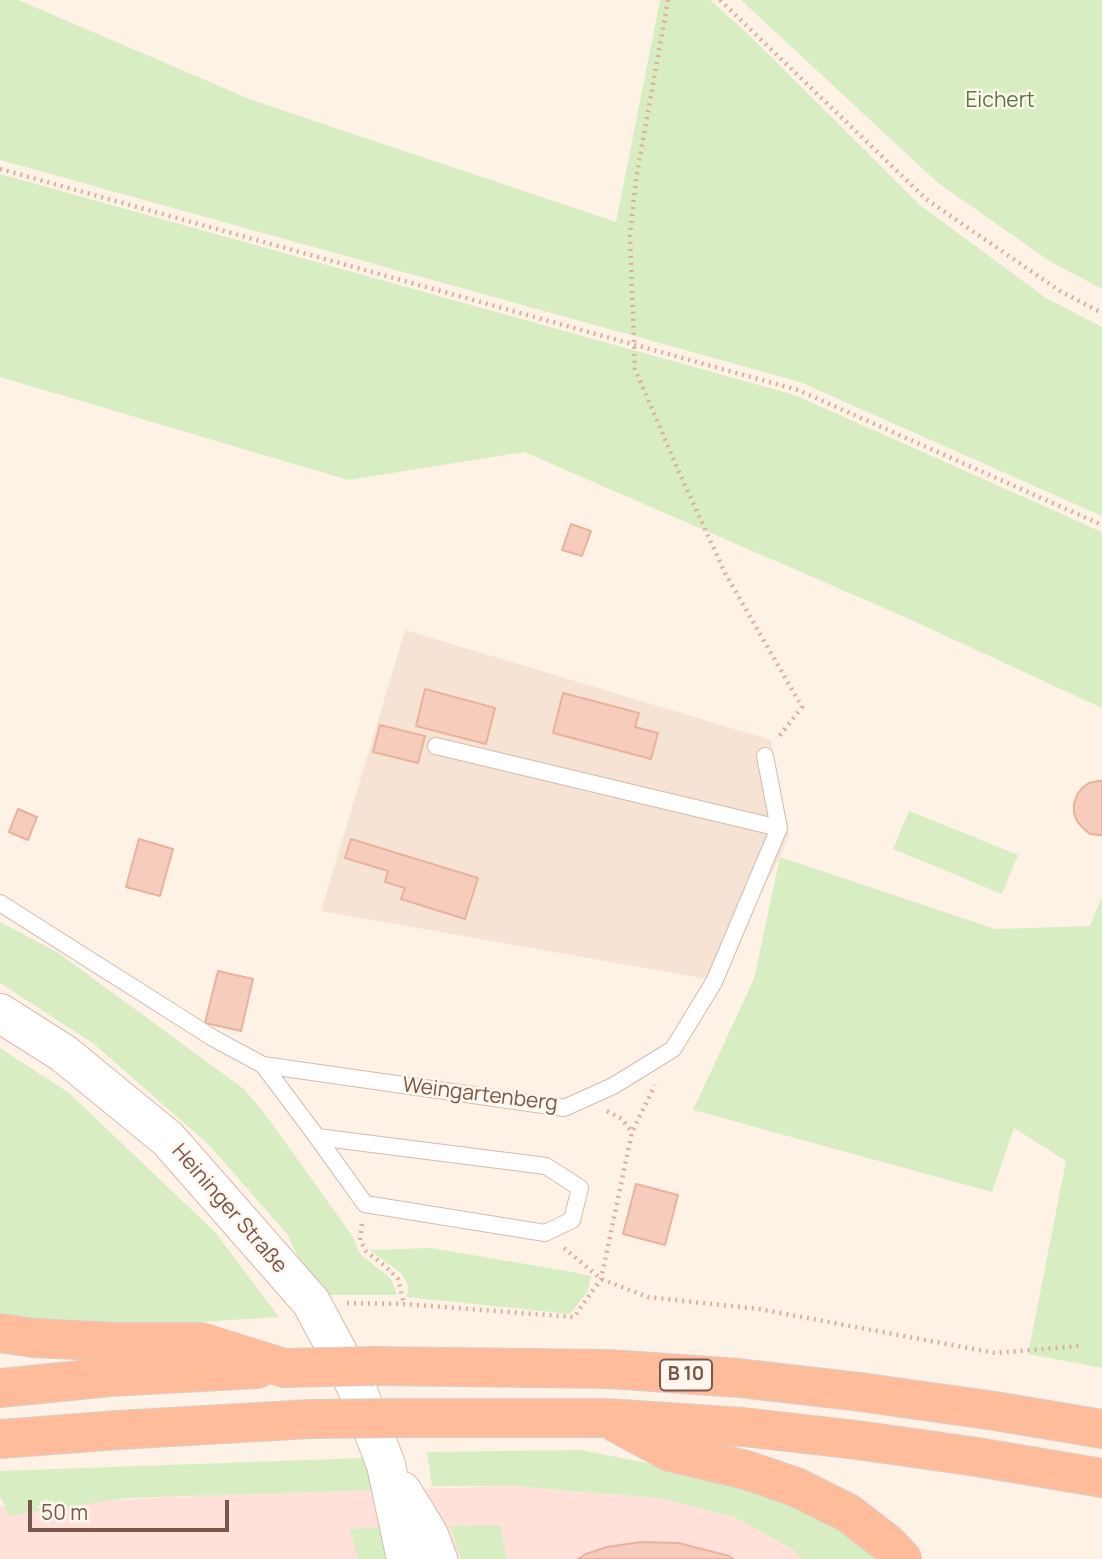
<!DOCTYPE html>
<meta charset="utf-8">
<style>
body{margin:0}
#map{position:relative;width:1102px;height:1559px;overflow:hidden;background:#fef2e6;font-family:Manrope,sans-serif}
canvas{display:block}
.scale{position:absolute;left:28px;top:1500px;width:201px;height:32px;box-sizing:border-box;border:4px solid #7a5548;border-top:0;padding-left:9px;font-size:21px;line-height:24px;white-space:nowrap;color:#7a5548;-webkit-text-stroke:5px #fff7ee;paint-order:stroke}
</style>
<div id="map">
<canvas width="1102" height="1559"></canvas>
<div class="scale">50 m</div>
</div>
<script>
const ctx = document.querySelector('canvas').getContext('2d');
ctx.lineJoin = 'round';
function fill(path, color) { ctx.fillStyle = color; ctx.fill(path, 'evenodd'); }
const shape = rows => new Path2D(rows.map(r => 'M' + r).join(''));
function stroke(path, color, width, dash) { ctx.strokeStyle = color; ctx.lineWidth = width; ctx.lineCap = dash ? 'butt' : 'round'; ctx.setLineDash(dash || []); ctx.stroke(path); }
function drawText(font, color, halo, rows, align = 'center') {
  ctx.font = font + ' Manrope,sans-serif'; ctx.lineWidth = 5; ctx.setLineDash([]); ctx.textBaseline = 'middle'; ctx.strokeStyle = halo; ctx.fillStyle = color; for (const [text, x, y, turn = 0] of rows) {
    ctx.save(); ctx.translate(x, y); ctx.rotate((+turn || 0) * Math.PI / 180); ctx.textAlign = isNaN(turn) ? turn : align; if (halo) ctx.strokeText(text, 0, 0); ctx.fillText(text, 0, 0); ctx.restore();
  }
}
fill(shape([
 [405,630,771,740,789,834,780,857,713,980,321,911]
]), '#f6e3d4');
fill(shape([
 [513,1486,659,1498,734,1517,812,1559,0,1559,0,1506,215,1495]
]), '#ffe1d9');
fill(shape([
 [0,0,18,0,252,100,616,222,660,0,710,0,748,34,920,205,1046,298,1102,327,1102,516,800,382,0,160],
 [741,0,1102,0,1102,289,1051,262,938,183],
 [0,174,795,395,1102,532,1102,708,907,618,524,452,348,480,0,377],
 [909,811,1018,855,1002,894,893,849],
 [780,857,995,929,1090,926,1102,896,1102,1368,1028,1354,1066,1161,1014,1128,992,1192,693,1110,754,979],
 [0,922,57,952,244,1089,265,1114,353,1237,360,1254,391,1279,397,1295,317,1295,287,1234,208,1144,94,1044,0,983],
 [0,1048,69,1093,215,1232,279,1317,104,1328,0,1321],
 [431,1248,573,1272,591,1276,588,1291,570,1314,407,1297,408,1285,402,1274,370,1250],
 [581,1450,766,1486,887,1559,801,1559,794,1550,734,1517,659,1498,513,1486,432,1486,427,1452],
 [363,1458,377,1490,128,1498,8,1516,2,1499,0,1499,0,1471],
 [500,1525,507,1559,461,1559,450,1526],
 [389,1526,397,1559,358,1559,350,1529]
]), '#d9edc3');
const building = shape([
 [571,524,591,531,582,556,562,550,571,524],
 [425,689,495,708,486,744,416,726,425,689],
 [563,693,639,713,635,727,658,733,651,759,553,733,563,693],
 [380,725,425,736,418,763,373,752,380,725],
 [1098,781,1102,781,1102,835,1099,835,1090,834,1083,828,1077,821,1074,813,1074,804,1077,795,1082,788,1089,783,1098,781],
 [18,809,37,817,28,840,9,832,18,809],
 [139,839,173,849,160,896,126,887,139,839],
 [351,839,478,878,465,919,401,899,405,888,385,882,388,871,345,858,351,839],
 [218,971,253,979,241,1031,205,1023,218,971],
 [636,1184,678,1195,665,1245,623,1234,636,1184],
 [641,1542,678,1543,729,1556,733,1559,578,1559,586,1554,607,1547,641,1542]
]);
fill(building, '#f6cdbc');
stroke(building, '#eab19b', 2);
const service = shape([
 [436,746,779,828],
 [0,903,213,1038,263,1065,564,1108,613,1086,673,1049,714,982,779,828,765,756],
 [263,1065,317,1137,365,1204,545,1233,572,1220,580,1188,546,1166,317,1137]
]);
const secondary = shape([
 [0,1013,63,1053,168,1139,311,1302,356,1386,386,1465,406,1559],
 [402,1491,429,1535,438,1559]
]);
const trunk = shape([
 [0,1333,34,1338,116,1342,201,1342,284,1368],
 [374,1366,609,1369,739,1378,860,1392,995,1411,1102,1429],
 [0,1388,110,1377,257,1369],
 [405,1418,606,1418,743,1427,857,1440,977,1457,1102,1478],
 [618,1424,670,1452,746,1470,796,1487,848,1513,887,1543,902,1559],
 [0,1439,118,1430,311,1419]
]);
stroke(service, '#d4bbae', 18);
stroke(secondary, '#d7baaa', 40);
stroke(trunk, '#dacfcc', 40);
stroke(shape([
 [668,0,636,179,630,235,635,369,678,470,725,573,802,707,777,739],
 [720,0,926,199,1060,291,1102,313],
 [0,169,798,390,1102,525],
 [607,1111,622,1119,632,1132],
 [362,1224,360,1240,366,1251,385,1266,398,1279,404,1304],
 [564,1248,601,1279,648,1297,759,1309,995,1353,1079,1346],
 [347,1303,404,1304,574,1317,601,1279,632,1132,655,1085]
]), '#dbaf9e', 4.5, [2, 5]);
stroke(service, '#fff', 16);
stroke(secondary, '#fff', 38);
stroke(trunk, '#febc9a', 38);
const trunkBridge = shape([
 [284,1368,374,1366],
 [311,1419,405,1418]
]);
stroke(trunkBridge, '#dacfcc', 40, []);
stroke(trunkBridge, '#febc9a', 38);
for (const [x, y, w] of [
 [686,1375,52]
]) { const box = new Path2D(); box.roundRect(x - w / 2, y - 15.5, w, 31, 5); ctx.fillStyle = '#fff7ee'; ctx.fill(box); stroke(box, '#7a5548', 2); }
drawText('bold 19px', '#7a5548', null, [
 ["B 10",686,1375]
]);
drawText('21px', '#557a3c', '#fff7ee', [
 ["Eichert",1000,101]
]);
drawText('21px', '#7a5548', '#fff7ee', [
 ["Weingartenberg",480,1095,7],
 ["Heininger Straße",229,1209,49]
]);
</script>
